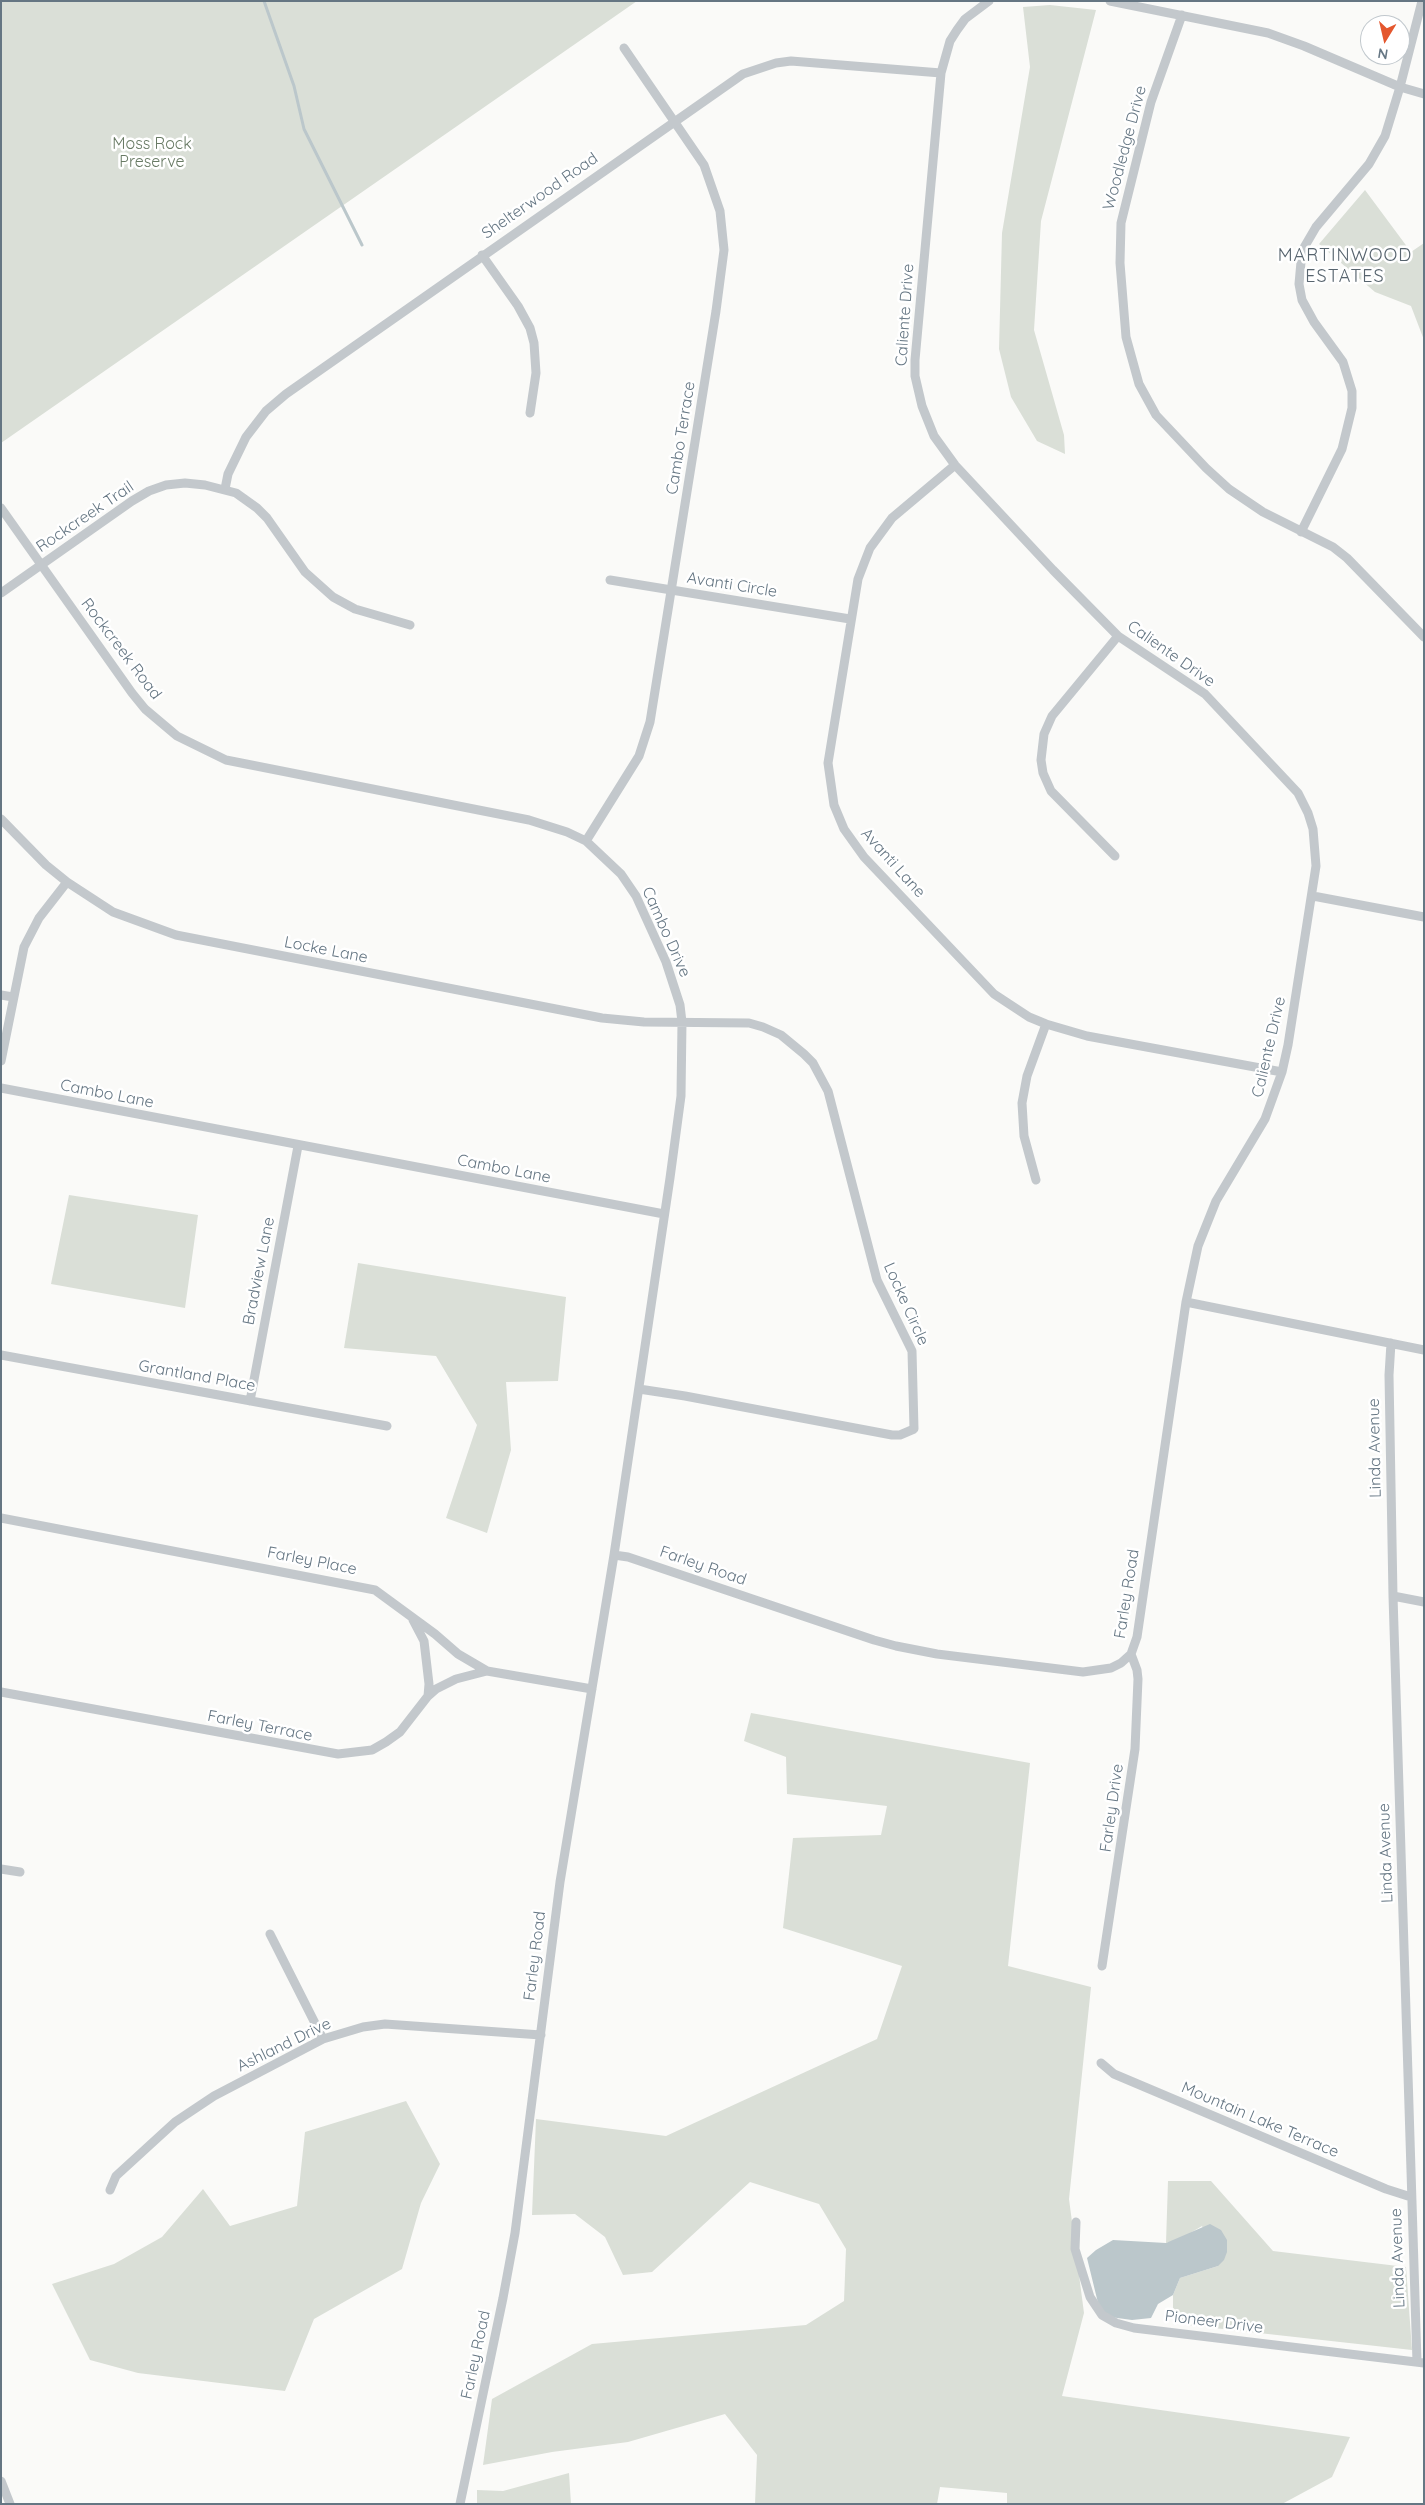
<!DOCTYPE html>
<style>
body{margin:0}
#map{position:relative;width:1425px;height:2505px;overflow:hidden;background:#fafaf8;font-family:Quicksand,sans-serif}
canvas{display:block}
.frame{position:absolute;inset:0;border:2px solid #657683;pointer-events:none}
.north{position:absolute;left:1360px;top:15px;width:50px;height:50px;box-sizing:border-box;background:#fff;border:1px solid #c1c8cd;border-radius:50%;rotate:189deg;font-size:14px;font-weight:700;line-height:20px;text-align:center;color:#657683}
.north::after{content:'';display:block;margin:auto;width:18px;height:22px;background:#e4572e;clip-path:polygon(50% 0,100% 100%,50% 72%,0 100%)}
</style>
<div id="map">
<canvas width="1425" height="2505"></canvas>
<div class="frame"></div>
<div class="north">N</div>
</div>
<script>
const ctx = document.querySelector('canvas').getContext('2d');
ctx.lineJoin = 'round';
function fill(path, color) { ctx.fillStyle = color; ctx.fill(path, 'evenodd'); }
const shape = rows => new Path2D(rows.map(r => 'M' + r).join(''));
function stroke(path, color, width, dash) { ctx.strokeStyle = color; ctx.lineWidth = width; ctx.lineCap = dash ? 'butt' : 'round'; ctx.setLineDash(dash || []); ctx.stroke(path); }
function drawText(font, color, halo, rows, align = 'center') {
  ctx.font = font + ' Quicksand,sans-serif'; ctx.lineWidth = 5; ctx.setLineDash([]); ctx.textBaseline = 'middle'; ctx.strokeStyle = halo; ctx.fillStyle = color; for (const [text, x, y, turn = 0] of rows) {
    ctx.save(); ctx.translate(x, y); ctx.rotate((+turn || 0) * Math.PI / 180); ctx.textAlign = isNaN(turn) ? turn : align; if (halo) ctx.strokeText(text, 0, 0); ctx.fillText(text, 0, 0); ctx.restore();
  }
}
fill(shape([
 [1,1,637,1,1,443],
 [1050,5,1096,10,1041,221,1034,330,1064,435,1065,454,1037,441,1011,397,999,349,1002,233,1030,67,1023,7],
 [1365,190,1411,252,1424,243,1424,340,1411,306,1375,292,1319,244],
 [69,1195,198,1215,185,1308,51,1284],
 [358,1263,566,1297,558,1381,506,1382,511,1450,487,1533,446,1518,477,1425,436,1356,344,1348],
 [751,1713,1030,1763,1008,1966,1091,1987,1069,2199,1084,2313,1062,2396,1350,2437,1332,2477,1282,2504,1007,2504,1007,2493,940,2487,937,2504,755,2504,757,2455,725,2414,628,2442,552,2452,483,2465,492,2399,592,2344,806,2325,844,2301,846,2249,819,2204,750,2182,652,2272,623,2275,605,2237,575,2214,532,2215,536,2119,666,2136,877,2039,902,1966,783,1928,793,1838,881,1835,887,1806,787,1794,786,1757,744,1741],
 [406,2101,440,2164,421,2203,402,2269,314,2319,285,2391,138,2373,90,2360,52,2284,114,2264,162,2237,203,2189,230,2226,297,2206,305,2132],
 [1168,2181,1211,2181,1273,2251,1406,2267,1412,2350,1187,2325,1173,2314,1173,2295,1180,2278,1218,2266,1202,2226,1182,2238,1166,2243],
 [569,2473,571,2504,477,2504,477,2490,503,2491]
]), '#dadfd7');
fill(shape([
 [1210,2224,1221,2230,1227,2240,1227,2252,1224,2260,1218,2266,1180,2278,1173,2295,1158,2304,1151,2318,1132,2320,1110,2317,1099,2307,1087,2258,1096,2250,1113,2240,1166,2243]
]), '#bbc7cb');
stroke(shape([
 [264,1,294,86,304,129,362,245]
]), '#bbc7cb', 3);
stroke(shape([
 [1110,1,1268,33,1304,46,1400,87,1424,94],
 [1182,15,1151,102,1121,223,1120,263,1126,337,1139,384,1156,415,1206,468,1229,489,1263,512,1333,547,1347,558,1424,637],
 [482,255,518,306,530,328,534,343,536,373,530,413],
 [955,465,892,518,870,548,858,579,828,763,834,805,844,829,864,857,994,994,1029,1017,1046,1024,1087,1036,1282,1072],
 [225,489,228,474,246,437,266,411,286,394,743,74,776,63,791,61,941,73],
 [1,508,132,693,145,709,177,736,226,760,529,820,567,832,586,841,621,874,636,896,666,962,680,1005,682,1022,681,1096,670,1178,614,1555,560,1882,515,2233,503,2298,460,2504],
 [1301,532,1342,449,1352,408,1352,391,1343,362,1314,322,1302,300,1299,284,1302,251,1316,227,1369,164,1385,136,1400,87,1422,1],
 [610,580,850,619],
 [1,593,132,501,149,491,166,485,185,483,205,485,236,493,257,508,267,518,305,572,333,597,355,609,410,625],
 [1,819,46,865,67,882,113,912,176,935,602,1018,644,1022,749,1023,763,1027,781,1035,804,1054,813,1063,828,1091,877,1280,912,1351,914,1429,900,1435,892,1435,685,1396,639,1389],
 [586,841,639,756,650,722,716,311,724,250,720,211,704,165,624,48],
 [1115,856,1051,791,1043,773,1041,760,1044,734,1052,716,1118,636],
 [1313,896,1424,917],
 [1,995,13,997],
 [1,1061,24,947,39,918,67,882],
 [1,1088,664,1214],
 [1036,1180,1024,1136,1022,1103,1027,1076,1046,1024],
 [1186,1302,1424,1350],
 [1391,1343,1389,1375,1393,1596,1417,2362],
 [1,1355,387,1426],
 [250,1401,298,1146],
 [1,1518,375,1590,435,1634,458,1654,487,1671,592,1689],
 [614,1555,628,1557,874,1640,896,1646,937,1654,1083,1672,1111,1668,1121,1663,1131,1654,1137,1637,1186,1302,1198,1246,1216,1201,1265,1119,1282,1072,1288,1045,1316,866,1313,829,1308,813,1298,793,1205,694,1118,636,1053,570,955,465,934,436,922,406,915,376,915,360,941,73,950,41,957,30,965,19,989,1],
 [1393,1596,1424,1602],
 [413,1620,424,1641,429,1684,428,1696],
 [1,1692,338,1754,372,1750,386,1742,400,1732,428,1696,436,1689,456,1679,487,1671],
 [1,1869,20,1872],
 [270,1934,323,2039],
 [1102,1966,1135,1749,1138,1679,1137,1670,1131,1654],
 [1101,2063,1114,2074,1386,2189,1411,2197],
 [110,2190,116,2176,175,2122,214,2096,323,2039,363,2027,385,2024,541,2035],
 [1076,2222,1075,2249,1090,2297,1102,2315,1116,2323,1134,2328,1424,2363],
 [1,2481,10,2504]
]), '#c3c8cc', 9);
drawText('16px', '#687a64', '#fff', [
 ["Moss Rock",152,144],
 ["Preserve",152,162]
]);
drawText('16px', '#657683', '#fff', [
 ["Woodledge Drive",1125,148,-75],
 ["Shelterwood Road",540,196,-35],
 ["Caliente Drive",905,315,-86],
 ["Cambo Terrace",681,438,-81],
 ["Rockcreek Trail",85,517,-34],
 ["Avanti Circle",732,585,9],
 ["Rockcreek Road",121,649,53],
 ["Caliente Drive",1171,654,35],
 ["Avanti Lane",893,863,48],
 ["Cambo Drive",666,932,66],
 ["Locke Lane",326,950,11],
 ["Caliente Drive",1269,1047,-77],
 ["Cambo Lane",107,1094,11],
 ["Cambo Lane",504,1169,11],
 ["Bradview Lane",259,1271,-79],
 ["Locke Circle",906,1304,66],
 ["Grantland Place",197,1376,10],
 ["Linda Avenue",1375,1448,-91],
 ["Farley Place",312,1561,11],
 ["Farley Road",703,1566,19],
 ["Farley Road",1127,1594,-81],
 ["Farley Terrace",260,1726,11],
 ["Farley Drive",1112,1808,-82],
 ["Linda Avenue",1386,1853,-92],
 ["Farley Road",535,1956,-83],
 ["Ashland Drive",284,2045,-26],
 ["Mountain Lake Terrace",1260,2120,23],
 ["Linda Avenue",1398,2258,-92],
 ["Pioneer Drive",1214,2322,7],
 ["Farley Road",476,2355,-78]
]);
ctx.letterSpacing = '1px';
drawText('18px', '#57646e', '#fff', [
 ["MARTINWOOD",1345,256],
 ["ESTATES",1345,277]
]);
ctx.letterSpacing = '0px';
</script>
